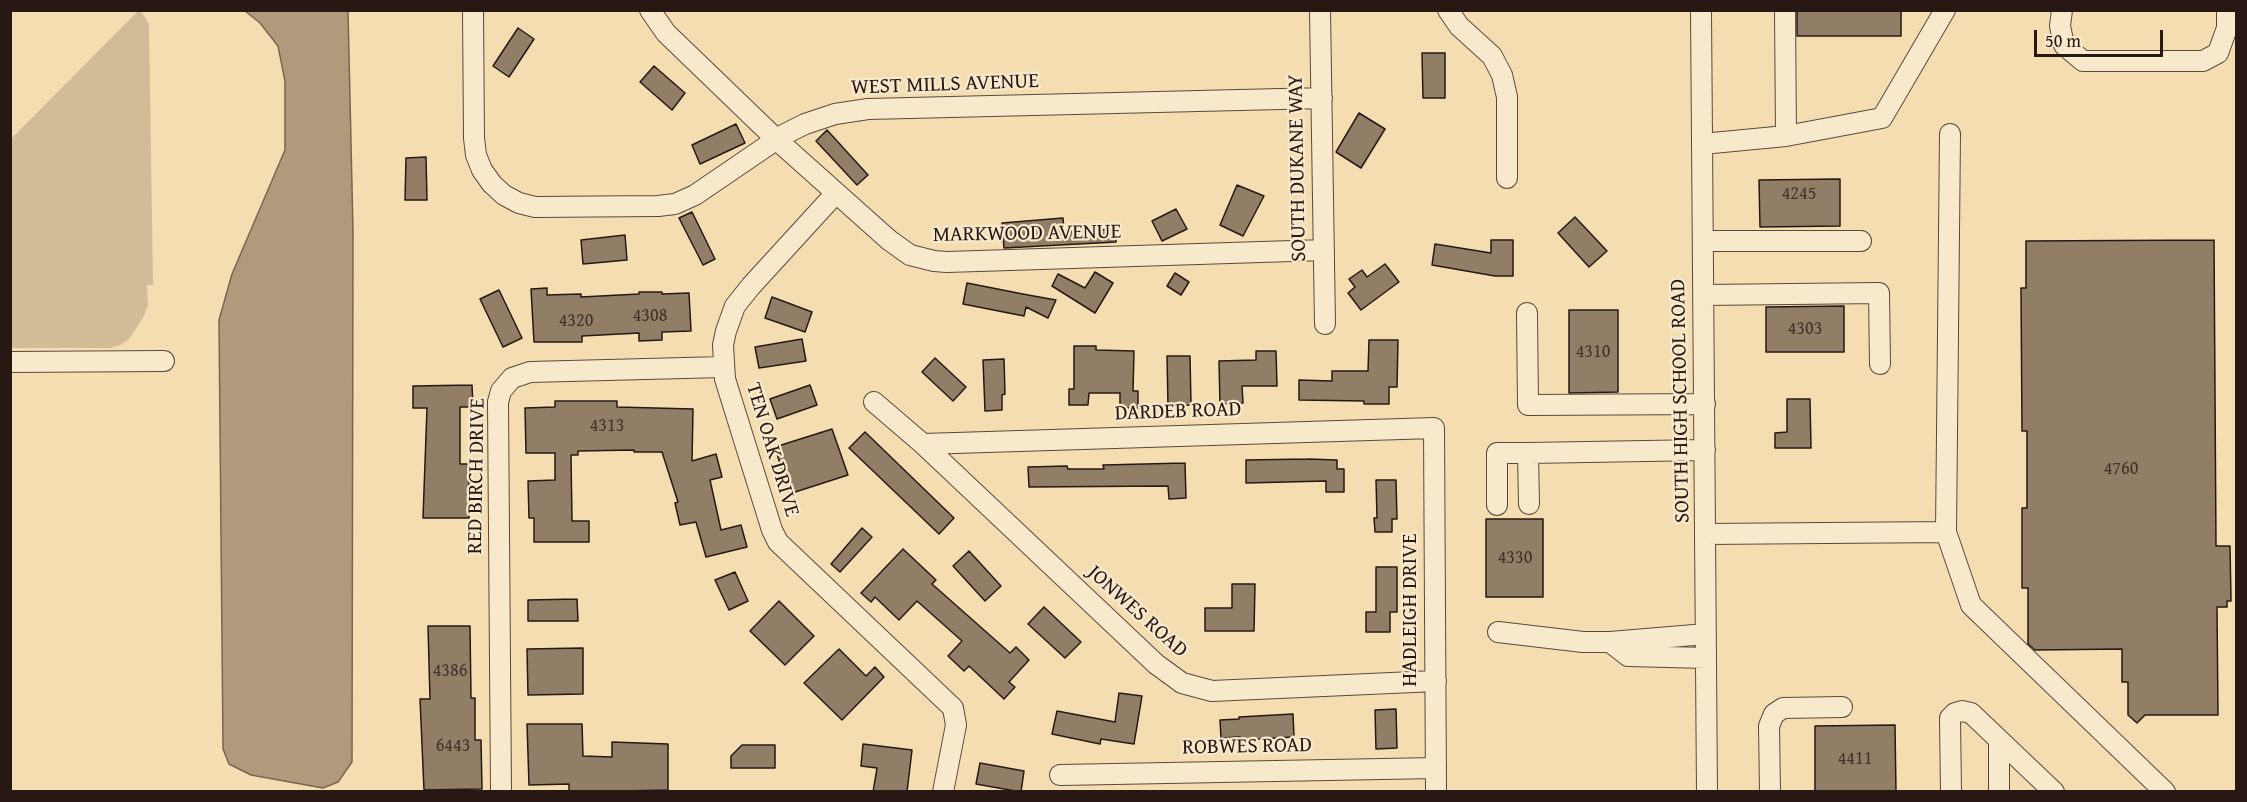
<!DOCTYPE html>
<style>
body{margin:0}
#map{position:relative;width:2247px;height:802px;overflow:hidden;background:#f5ddb2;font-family:"Gentium Book Plus",serif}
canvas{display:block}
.frame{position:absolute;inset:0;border:12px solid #271813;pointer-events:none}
.scale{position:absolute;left:2034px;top:30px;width:129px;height:27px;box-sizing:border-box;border:3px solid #271813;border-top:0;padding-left:8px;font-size:18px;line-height:21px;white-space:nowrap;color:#271813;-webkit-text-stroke:4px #f8e9cd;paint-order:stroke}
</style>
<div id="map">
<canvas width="2247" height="802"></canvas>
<div class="frame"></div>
<div class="scale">50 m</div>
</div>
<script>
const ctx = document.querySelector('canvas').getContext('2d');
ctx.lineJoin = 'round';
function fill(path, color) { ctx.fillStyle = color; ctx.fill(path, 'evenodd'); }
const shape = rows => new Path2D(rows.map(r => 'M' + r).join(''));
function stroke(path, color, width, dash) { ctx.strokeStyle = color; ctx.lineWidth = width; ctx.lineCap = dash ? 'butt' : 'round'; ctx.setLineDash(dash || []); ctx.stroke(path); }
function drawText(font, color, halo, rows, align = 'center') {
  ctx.font = font + ' "Gentium Book Plus",serif'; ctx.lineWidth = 4.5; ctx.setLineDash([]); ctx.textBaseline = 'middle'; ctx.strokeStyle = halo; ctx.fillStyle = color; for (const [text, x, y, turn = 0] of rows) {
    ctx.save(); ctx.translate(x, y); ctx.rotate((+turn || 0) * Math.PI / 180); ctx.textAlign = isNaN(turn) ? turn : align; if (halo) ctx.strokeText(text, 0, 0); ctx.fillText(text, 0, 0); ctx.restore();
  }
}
fill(shape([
 [138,11,141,11,149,24,153,285,147,285,148,305,143,318,129,339,120,345,110,348,11,348,11,139]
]), '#d2bc97');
const water = shape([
 [245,11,348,11,353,231,352,762,338,782,323,788,251,775,229,764,223,749,219,320,232,274,285,150,285,81,278,46,260,23,245,11]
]);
fill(water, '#af9a7c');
stroke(water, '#796652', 1.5);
const building = shape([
 [1797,10,1901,10,1901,36,1797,36,1797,10],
 [518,28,534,39,509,77,493,66,518,28],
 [1422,53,1445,53,1445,98,1423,98,1422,53],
 [654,66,685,93,672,110,640,82,654,66],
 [1359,113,1385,129,1361,168,1336,152,1359,113],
 [736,124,745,143,700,164,692,145,736,124],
 [827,130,868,175,857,185,816,141,827,130],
 [426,157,427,200,405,200,406,158,426,157],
 [1840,179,1840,226,1760,227,1759,180,1840,179],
 [1237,185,1264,196,1243,236,1220,225,1237,185],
 [1176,209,1187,229,1162,241,1152,221,1176,209],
 [692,212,715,259,703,265,679,218,692,212],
 [1575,217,1607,251,1589,267,1558,233,1575,217],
 [1063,218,1064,232,1115,229,1116,242,1004,248,1002,223,1063,218],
 [625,235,627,260,583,264,581,240,625,235],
 [1491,240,1513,240,1513,276,1495,276,1432,265,1435,244,1491,253,1491,240],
 [2214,240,2216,546,2230,546,2231,601,2227,601,2227,607,2217,607,2218,715,2145,715,2137,723,2128,715,2128,682,2122,682,2122,649,2035,650,2028,644,2028,588,2022,588,2022,508,2027,508,2027,431,2022,431,2021,288,2026,288,2026,241,2214,240],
 [1385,264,1399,282,1361,310,1348,293,1355,287,1349,279,1362,270,1367,277,1385,264],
 [1095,272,1113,283,1095,313,1052,286,1058,274,1085,288,1095,272],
 [1175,273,1189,282,1181,295,1167,286,1175,273],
 [967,283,1028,295,1056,300,1048,318,1026,307,1024,316,963,304,967,283],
 [547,288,547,295,581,294,581,297,639,294,639,292,662,292,662,294,689,293,691,331,662,332,662,340,639,341,639,333,582,336,582,342,534,342,531,289,547,288],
 [499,290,522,338,503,347,480,299,499,290],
 [772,297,812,312,805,332,765,318,772,297],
 [1844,306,1844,352,1766,352,1766,307,1844,306],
 [1569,310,1618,310,1618,392,1569,393,1569,310],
 [802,339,806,361,759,368,755,347,802,339],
 [1369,340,1398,340,1397,387,1389,387,1389,404,1364,404,1364,401,1299,400,1299,380,1332,381,1332,371,1368,371,1369,340],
 [1074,346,1096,346,1096,350,1134,351,1133,391,1138,391,1138,408,1120,408,1120,393,1089,393,1088,405,1069,405,1069,389,1074,389,1074,346],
 [1256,351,1276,351,1277,386,1242,386,1243,403,1220,404,1219,361,1256,360,1256,351],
 [1167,356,1190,356,1191,405,1168,406,1167,356],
 [935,358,966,387,953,401,922,372,935,358],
 [1004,359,1005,394,1002,395,1002,410,985,411,983,360,1004,359],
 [472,385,473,407,460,407,460,464,469,464,469,518,423,518,427,408,413,408,413,386,472,385],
 [810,385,817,405,777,419,770,399,810,385],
 [1787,399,1810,399,1811,448,1775,448,1775,433,1787,432,1787,399],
 [555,401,617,401,617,407,693,409,692,461,716,454,722,477,710,480,721,530,741,525,747,547,706,557,696,522,680,525,675,503,678,502,662,452,634,452,634,450,578,451,578,455,571,455,572,521,589,521,589,542,534,542,534,518,529,518,528,481,555,480,555,453,526,453,525,408,555,407,555,401],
 [832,429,848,475,789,494,775,447,832,429],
 [865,432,954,518,939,534,849,448,865,432],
 [1308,459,1337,460,1337,469,1344,469,1344,492,1326,492,1326,481,1246,483,1246,460,1308,459],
 [1185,463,1186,498,1169,499,1168,486,1029,487,1028,467,1067,466,1068,469,1104,469,1103,465,1185,463],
 [1376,480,1396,480,1397,519,1392,519,1392,532,1375,532,1374,518,1377,518,1376,480],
 [1486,519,1543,519,1543,597,1486,597,1486,519],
 [862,528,872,537,840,572,831,564,862,528],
 [903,549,936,580,932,584,1010,653,1016,647,1029,660,1009,682,1015,687,1004,699,969,666,964,671,948,656,962,641,917,601,899,620,875,597,871,602,861,593,903,549],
 [969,551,1001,586,985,601,953,566,969,551],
 [1376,567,1397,567,1397,612,1390,612,1390,632,1366,632,1366,612,1376,612,1376,567],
 [735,572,748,601,729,610,715,580,735,572],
 [1232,584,1255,584,1254,631,1205,631,1205,608,1232,608,1232,584],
 [577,599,578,621,528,621,528,600,577,599],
 [779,601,814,636,785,665,750,631,779,601],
 [1044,607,1081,642,1065,658,1028,624,1044,607],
 [428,626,470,626,471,698,475,698,475,740,481,740,482,789,424,790,420,699,430,699,428,626],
 [583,648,583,694,528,695,527,649,583,648],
 [839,649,866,676,875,667,884,677,842,720,804,683,839,649],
 [1119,693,1142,696,1134,744,1101,739,1100,744,1052,734,1057,711,1115,722,1119,693],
 [1396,709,1397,748,1376,749,1375,710,1396,709],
 [1293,714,1294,737,1240,740,1240,737,1221,738,1220,720,1239,719,1239,717,1293,714],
 [527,724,582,724,583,756,612,757,612,742,668,744,668,790,575,792,569,791,569,784,529,785,527,724],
 [1895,725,1896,792,1815,792,1815,726,1895,725],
 [863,744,912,750,907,792,873,792,877,768,861,766,863,744],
 [742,745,775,745,775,768,731,768,731,756,742,745],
 [980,763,1024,771,1021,792,976,784,980,763]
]);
fill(building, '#927e66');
stroke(building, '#271813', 1.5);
const minor = shape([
 [473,10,474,138,476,155,482,170,492,184,504,195,519,203,535,207,658,206,675,204,695,195,783,135,805,124,835,114,868,109,1322,98],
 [650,10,666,33,777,140,889,240,910,255,934,261,947,262,1324,250],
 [1320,10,1325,324],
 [1448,10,1459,26,1492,56,1502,75,1507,97,1507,178],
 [1701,10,1707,792],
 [2062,10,2060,26,2064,45,2083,61,2203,61,2218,53,2227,28,2227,10],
 [1950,134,1946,532,1971,605,2165,792],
 [1786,136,1882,118,1945,10],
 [1702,144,1786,136,1785,10],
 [836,193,751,286,735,306,726,331,723,345,725,379,772,530,778,542,953,708,956,725,943,792],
 [1703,241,1861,241],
 [1704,295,1879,293,1880,364],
 [1527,313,1528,405,1705,404],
 [10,362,164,361],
 [874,402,923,444,1156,664,1182,683,1212,691,1436,681],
 [923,444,1434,428,1436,792],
 [1529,504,1528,453,1705,450],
 [1497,505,1497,453,1528,453],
 [1706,534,1946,532],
 [1498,632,1583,642,1610,642,1706,634],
 [1610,642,1628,656,1706,658],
 [1999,740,1999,792],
 [1060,775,1436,768],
 [501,792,498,402,501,391,512,378,530,372,723,367],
 [1770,792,1769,726,1774,714,1783,708,1842,707],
 [1951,792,1950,718,1955,713,1962,711,1971,713,2054,792]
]);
stroke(minor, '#5a493b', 22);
stroke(minor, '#f8e9cd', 20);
drawText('18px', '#423228', null, [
 ["4245",1799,194],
 ["4308",650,316],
 ["4320",576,321],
 ["4303",1805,329],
 ["4310",1593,352],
 ["4313",607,426],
 ["4760",2121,469],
 ["4330",1515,558],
 ["4386",450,671],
 ["6443",453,746],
 ["4411",1855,759]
]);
drawText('21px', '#271813', '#f8e9cd', [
 ["WEST MILLS AVENUE",945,85,-2],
 ["SOUTH DUKANE WAY",1298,168,-91],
 ["MARKWOOD AVENUE",1027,234,-1],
 ["SOUTH HIGH SCHOOL ROAD",1681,401,-91],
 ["DARDEB ROAD",1178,412,-2],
 ["TEN OAK DRIVE",772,450,73],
 ["RED BIRCH DRIVE",477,476,-89],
 ["HADLEIGH DRIVE",1411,610,-90],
 ["JONWES ROAD",1137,612,42],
 ["ROBWES ROAD",1247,747,-1]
]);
</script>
